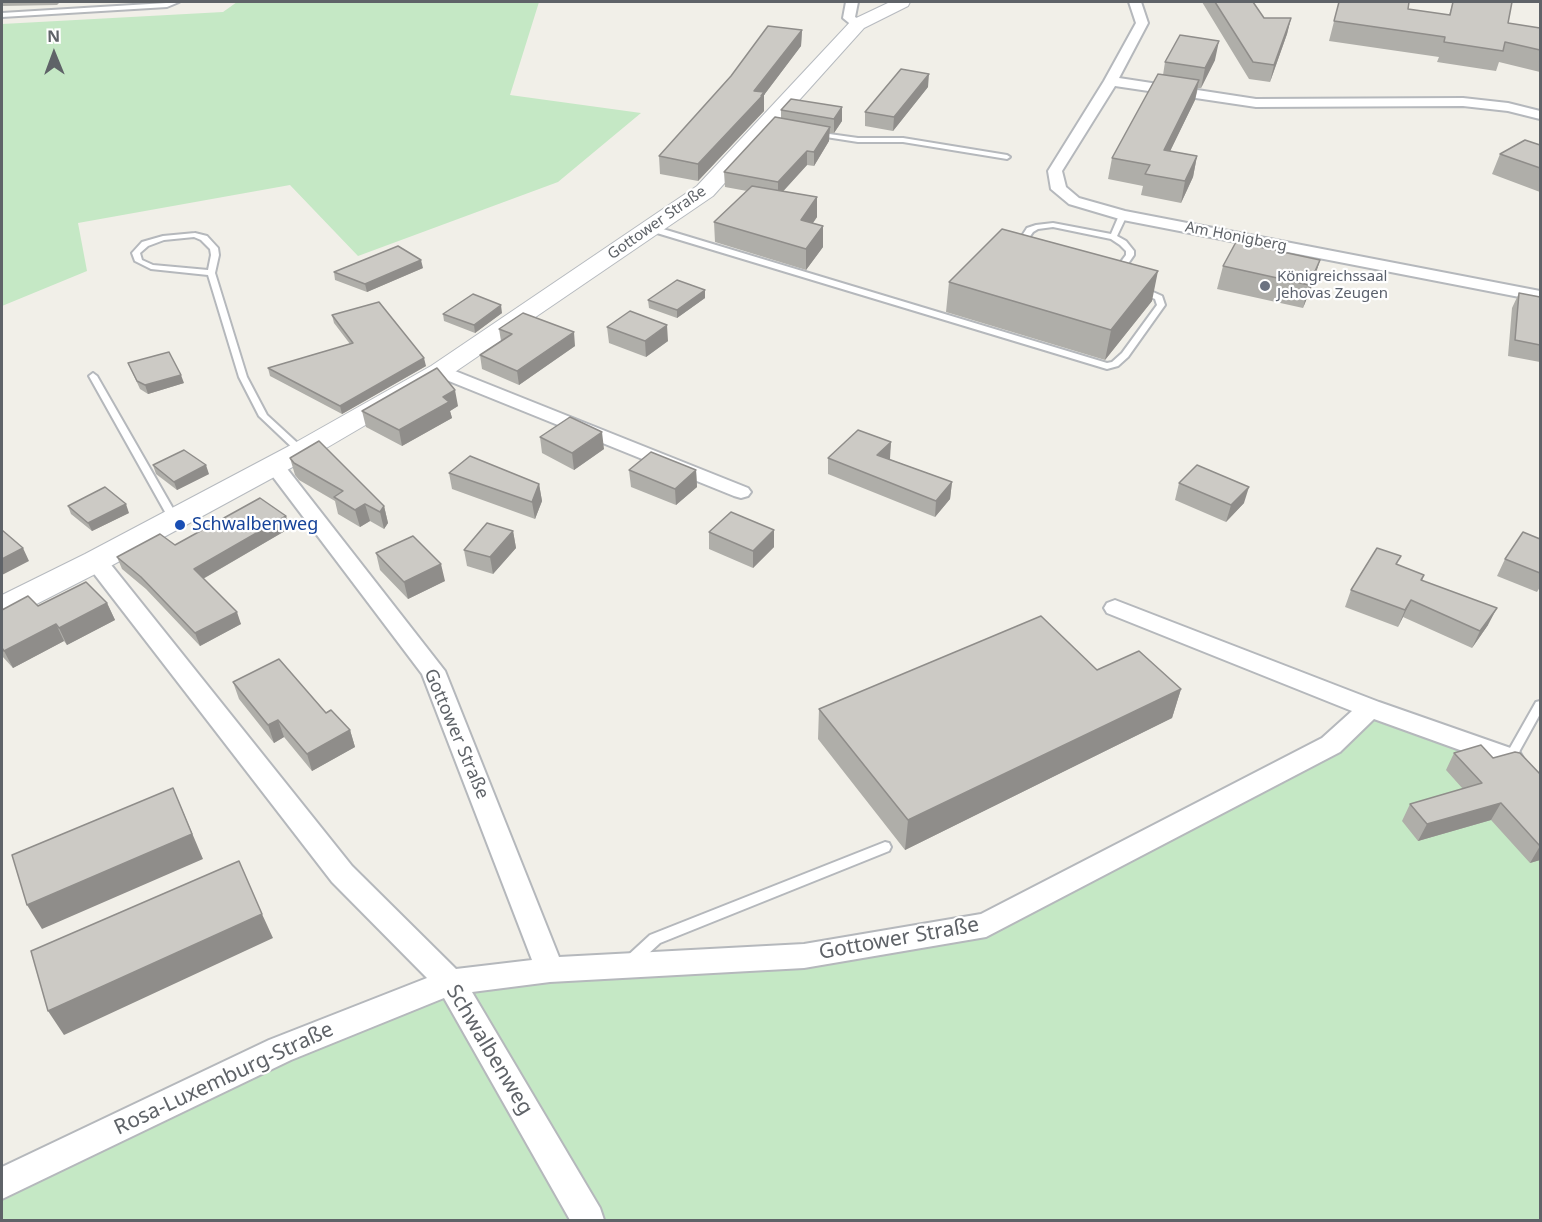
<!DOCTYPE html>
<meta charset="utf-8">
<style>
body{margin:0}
#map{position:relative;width:1542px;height:1222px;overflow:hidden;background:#f1efe8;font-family:"Noto Sans",sans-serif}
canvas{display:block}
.frame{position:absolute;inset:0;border:3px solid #5f6368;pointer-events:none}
.north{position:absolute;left:24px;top:24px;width:60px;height:60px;-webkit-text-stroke:4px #fff;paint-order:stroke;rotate:359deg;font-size:16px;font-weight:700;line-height:24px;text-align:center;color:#5f6368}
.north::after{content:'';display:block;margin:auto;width:21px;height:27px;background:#5f6368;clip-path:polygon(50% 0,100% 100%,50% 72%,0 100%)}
</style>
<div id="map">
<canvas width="1542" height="1222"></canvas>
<div class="frame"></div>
<div class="north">N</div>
</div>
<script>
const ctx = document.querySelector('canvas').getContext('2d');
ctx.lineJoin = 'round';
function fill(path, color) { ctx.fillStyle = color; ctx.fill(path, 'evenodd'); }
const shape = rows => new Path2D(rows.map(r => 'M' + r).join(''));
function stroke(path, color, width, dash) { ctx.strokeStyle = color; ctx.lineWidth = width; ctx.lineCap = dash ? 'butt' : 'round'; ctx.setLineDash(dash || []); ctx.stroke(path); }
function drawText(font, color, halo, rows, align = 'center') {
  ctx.font = font + ' "Noto Sans",sans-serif'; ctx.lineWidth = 4.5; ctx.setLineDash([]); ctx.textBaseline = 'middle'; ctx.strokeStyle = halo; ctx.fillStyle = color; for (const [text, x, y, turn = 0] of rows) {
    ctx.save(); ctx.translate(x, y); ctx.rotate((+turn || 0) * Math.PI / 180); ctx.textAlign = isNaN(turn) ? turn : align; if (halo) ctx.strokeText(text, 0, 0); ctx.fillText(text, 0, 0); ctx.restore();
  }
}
fill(shape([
 [237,2,539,2,510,95,641,113,558,182,358,256,290,185,78,223,87,271,2,306,2,24,223,12],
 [1370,708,1540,779,1540,1220,2,1220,2,1183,280,1050,450,982,986,925,1331,745]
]), '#c5e8c5');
const lane = shape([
 [172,2,179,2,167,7,2,17,2,13,166,3,172,2],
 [815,132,858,138,903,138,1007,155,1010,157,1007,159,903,142,858,142,813,135,813,133,815,132],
 [1120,213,1127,215,1117,236,1126,241,1134,251,1134,255,1123,271,1103,275,1095,275,1026,257,1019,246,1018,242,1027,228,1036,225,1053,223,1111,234,1120,213],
 [1053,227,1111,239,1120,245,1126,251,1126,255,1117,267,1095,271,1032,253,1026,242,1033,232,1038,229,1053,227],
 [647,226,653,226,1107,363,1112,362,1122,353,1157,305,1155,299,1138,292,1138,288,1144,288,1162,296,1165,305,1128,357,1118,366,1107,369,647,230,647,226],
 [195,233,207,236,218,248,219,255,215,273,247,377,267,415,304,449,306,451,304,453,298,453,259,416,239,377,208,275,151,269,135,261,132,253,142,242,163,236,195,233],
 [194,237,201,240,210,249,211,255,208,270,153,265,142,260,140,253,148,246,164,240,194,237],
 [93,373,97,376,179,519,177,521,171,521,169,519,89,376,93,373],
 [1540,701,1540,714,1514,761,1506,761,1504,758,1506,755,1536,702,1540,701],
 [885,842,889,843,891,847,889,851,660,943,635,966,630,968,625,966,623,962,625,958,650,935,885,842]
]);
const street = shape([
 [846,2,858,2,855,17,862,21,864,24,862,27,854,27,843,18,846,2],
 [1129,2,1141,2,1148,23,1119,78,1256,99,1463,98,1508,103,1540,111,1540,119,1508,111,1463,106,1256,107,1115,86,1062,171,1066,187,1079,198,1125,211,1540,291,1540,301,1123,220,1069,204,1051,189,1048,171,1104,81,1136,23,1129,2],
 [440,365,748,488,751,492,748,496,741,498,734,496,434,375,431,371,434,367,440,365],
 [274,459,281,461,445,671,559,957,804,944,981,914,1322,738,1352,711,1107,613,1104,608,1107,603,1115,600,1379,702,1519,751,1523,758,1519,765,1510,768,1374,719,1340,752,986,937,804,968,550,982,472,992,600,1208,604,1220,570,1220,444,998,291,1060,2,1199,2,1167,269,1040,427,978,332,882,88,566,85,561,88,556,96,554,104,556,352,866,456,969,532,960,422,674,267,469,264,465,267,461,274,459]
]);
const secondary = shape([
 [890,2,910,2,908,6,864,28,713,196,449,376,311,457,107,568,13,616,2,619,2,595,85,554,291,445,431,366,697,186,852,20,890,2]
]);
stroke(lane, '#b5b8bc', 4);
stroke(street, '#b5b8bc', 4);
stroke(secondary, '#b6babf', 2);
fill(lane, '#fff');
fill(street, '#fff');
fill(secondary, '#fff');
fill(shape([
 [2,2,60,2,57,5,2,6],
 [1202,2,1253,2,1264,18,1291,18,1287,34,1270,82,1249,79],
 [1339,2,1449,15,1453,2,1512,2,1508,23,1540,28,1540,72,1499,62,1496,71,1437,62,1439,57,1329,41],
 [802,30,801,46,764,95,764,111,698,181,660,174,659,156],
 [1215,60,1201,88,1198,88,1195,100,1170,151,1197,156,1193,177,1181,203,1141,195,1143,186,1108,179,1112,158,1163,75,1165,62],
 [928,87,893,131,865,126,865,112],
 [842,107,842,121,834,133,829,133,829,141,814,166,807,165,783,191,817,197,817,217,813,223,823,226,823,247,806,270,715,242,714,222,747,191,725,187,724,172,781,118,781,110],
 [1540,145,1540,192,1492,174,1500,154],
 [1223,266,1313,283,1303,308,1217,289],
 [423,268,367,292,335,280,334,272],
 [949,282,1152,301,1105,360,946,312],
 [705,290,705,298,677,318,649,308,648,300],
 [1519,293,1540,297,1540,362,1508,356,1512,308],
 [502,313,475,333,444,321,443,314],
 [332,315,426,366,342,414,270,376,268,368,350,344,334,323],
 [607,327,668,341,646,357,609,343],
 [499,329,575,346,519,385,482,369,480,355,501,341],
 [128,363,184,383,148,394,140,389],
 [458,406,450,411,452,418,402,446,366,427,362,411],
 [540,437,604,449,574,470,542,453],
 [891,442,889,459,952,482,950,499,935,517,828,474,828,458],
 [290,458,384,506,388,523,384,529,370,521,360,527,338,514,335,501,299,480,295,475],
 [153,465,209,474,177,490,156,474],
 [629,470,696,470,697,487,676,505,631,487],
 [449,473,539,484,542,501,535,519,452,489],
 [1179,483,1244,503,1226,522,1175,500],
 [68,506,129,513,92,531,71,514],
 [290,528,203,579,241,624,200,646,146,589,122,569,117,557,175,545],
 [513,531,516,548,493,574,467,566,464,550],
 [709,532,774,547,753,568,709,549],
 [1540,539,1540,587,1537,592,1497,576,1505,559],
 [376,553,445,581,408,599,380,570],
 [1398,565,1424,575,1422,581,1488,625,1472,648,1403,617,1398,627,1345,607,1351,590],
 [107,603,115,620,67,645,64,641,13,668,2,656,2,610,38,606],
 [1097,670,1181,689,1172,718,905,850,818,739,819,709],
 [233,682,326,713,350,730,355,747,312,771,284,737,274,743,239,699],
 [1454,753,1493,758,1540,774,1540,860,1530,863,1491,820,1418,841,1402,821,1410,804,1463,789,1446,770]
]), '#afaea9');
fill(shape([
 [1291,18,1287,34,1270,82,1274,65],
 [802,30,801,46,764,95,764,111,698,181,698,164],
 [1219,41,1215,60,1201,88,1205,68],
 [929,74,928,87,893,131,894,117],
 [1199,80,1195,100,1160,172,1164,150],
 [842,107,842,121,834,133,834,119],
 [830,127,829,141,814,166,814,152],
 [807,151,807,165,778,197,778,182],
 [1197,156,1193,177,1181,203,1185,181],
 [817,197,817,217,800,241,801,220],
 [823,226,823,247,806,270,806,249],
 [421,260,423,268,367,292,365,284],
 [1320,260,1313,283,1303,308,1309,285],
 [1158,271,1152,301,1105,360,1111,330],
 [705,290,705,298,677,318,677,310],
 [501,305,502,313,475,333,474,325],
 [667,325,668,341,646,357,645,341],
 [574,332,575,346,519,385,517,371],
 [424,358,426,366,342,414,340,406],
 [181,375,184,383,148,394,145,385],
 [455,390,458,406,450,411,452,418,402,446,399,430,443,397],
 [602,432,604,449,574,470,572,453],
 [891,442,890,459,876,472,877,455],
 [206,465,209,474,177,490,174,482],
 [696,470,697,487,676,505,675,489],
 [952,482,950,499,935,517,936,501],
 [539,484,542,501,535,519,532,502],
 [1249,487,1244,503,1226,522,1231,505],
 [126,504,129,513,92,531,88,523],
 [365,504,370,521,360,527,355,510],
 [384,506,388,523,384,529,380,512],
 [286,516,290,528,199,581,194,569],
 [774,530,774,547,753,568,753,551],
 [513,531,516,548,493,574,490,557],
 [23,548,29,561,2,575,2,559],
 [441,564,445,581,408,599,404,582],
 [1411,600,1403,617,1398,627,1405,610],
 [107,603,115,620,67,645,59,628],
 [1497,608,1488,625,1472,648,1480,631],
 [237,612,241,624,200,646,195,633],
 [56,624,64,641,13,668,4,651],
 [1181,689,1172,718,905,850,908,820],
 [278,720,284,737,274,743,268,725],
 [350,730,355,747,312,771,307,754],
 [173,788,203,859,42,929,27,905],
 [1501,803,1491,820,1418,841,1427,824],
 [1540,846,1540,860,1530,863],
 [262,914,273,938,64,1035,48,1011]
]), '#8f8d8a');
const building = shape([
 [1215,2,1253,2,1264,18,1291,18,1274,65,1253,62,1215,2],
 [1339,2,1409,2,1408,9,1450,15,1453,2,1512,2,1508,23,1540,28,1540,50,1505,42,1503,51,1444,42,1445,37,1334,21,1339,2],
 [768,26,802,30,754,91,764,92,761,96,764,94,698,164,659,156,731,76,768,26],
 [1180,35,1219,41,1205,68,1165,62,1180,35],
 [901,69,929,74,894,117,865,112,901,69],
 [1158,74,1199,80,1164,150,1197,156,1185,181,1145,174,1150,165,1112,158,1158,74],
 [791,99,842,107,834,119,781,110,791,99],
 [775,117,830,127,814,152,807,151,778,182,724,172,775,117],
 [1525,140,1540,145,1540,168,1500,154,1525,140],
 [752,186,817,197,801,220,823,226,806,249,714,222,752,186],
 [1002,229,1158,271,1111,330,949,282,1002,229],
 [1236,242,1320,260,1309,285,1223,266,1236,242],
 [398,246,421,260,365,284,334,272,398,246],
 [677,280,705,290,677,310,648,300,677,280],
 [1519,293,1540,297,1540,345,1515,340,1519,293],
 [473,294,501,305,474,325,443,314,473,294],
 [379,302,424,358,340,406,268,368,353,343,332,315,379,302],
 [630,311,667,325,645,341,607,327,630,311],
 [523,313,574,332,517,371,480,355,512,334,499,329,523,313],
 [169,352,181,375,145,385,137,381,128,363,169,352],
 [437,368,455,390,443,397,449,402,399,430,362,411,437,368],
 [570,417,602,432,572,453,540,437,570,417],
 [858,430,891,442,877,455,952,482,936,501,828,458,858,430],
 [319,441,384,506,380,512,365,504,355,510,334,497,343,491,294,463,290,458,319,441],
 [184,450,206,465,174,482,153,465,184,450],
 [651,452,696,470,675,489,629,470,651,452],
 [470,456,539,484,532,502,449,473,470,456],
 [1197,465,1249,487,1231,505,1179,483,1197,465],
 [105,487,126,504,88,523,68,506,105,487],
 [260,498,286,516,194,569,237,612,195,633,141,577,117,557,160,534,175,545,260,498],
 [731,512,774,530,753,551,709,532,731,512],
 [487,523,513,531,490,557,464,550,487,523],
 [2,530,23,548,2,559,2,530],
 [1523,532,1540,539,1540,573,1505,559,1523,532],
 [413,536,441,564,404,582,376,553,413,536],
 [1377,548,1401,556,1396,564,1424,575,1421,580,1497,608,1480,631,1411,600,1405,610,1351,590,1377,548],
 [86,582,107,603,59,628,56,624,4,651,2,648,2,610,28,596,38,606,86,582],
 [1041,616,1097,670,1139,651,1181,689,908,820,819,709,1041,616],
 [279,659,326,713,331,710,350,730,307,754,278,720,268,725,233,682,279,659],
 [1481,745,1493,758,1515,752,1520,753,1540,774,1540,846,1501,803,1427,824,1410,804,1482,783,1454,753,1481,745],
 [173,788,192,834,27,905,12,855,173,788],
 [239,861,262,914,48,1011,31,951,239,861]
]);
fill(building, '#cccac5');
stroke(building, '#8f8d8a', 1.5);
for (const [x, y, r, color] of [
 [1265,286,6,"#6b7280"],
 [180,525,6,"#1a4fb4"]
]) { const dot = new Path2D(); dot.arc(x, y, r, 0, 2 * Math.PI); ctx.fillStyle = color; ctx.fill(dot); stroke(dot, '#fff', 2); }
drawText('15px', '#5f6368', '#fff', [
 ["Gottower Straße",657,223,-35],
 ["Am Honigberg",1236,237,11]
]);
drawText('15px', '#5b616d', '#fff', [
 ["Königreichssaal",1277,277],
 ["Jehovas Zeugen",1277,294]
], 'left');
drawText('18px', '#164399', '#fff', [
 ["Schwalbenweg",192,525]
], 'left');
drawText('18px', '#5f6368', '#fff', [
 ["Gottower Straße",456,734,67]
]);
drawText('21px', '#5f6368', '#fff', [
 ["Gottower Straße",899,939,-10],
 ["Schwalbenweg",489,1050,59],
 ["Rosa-Luxemburg-Straße",224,1079,-25]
]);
</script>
